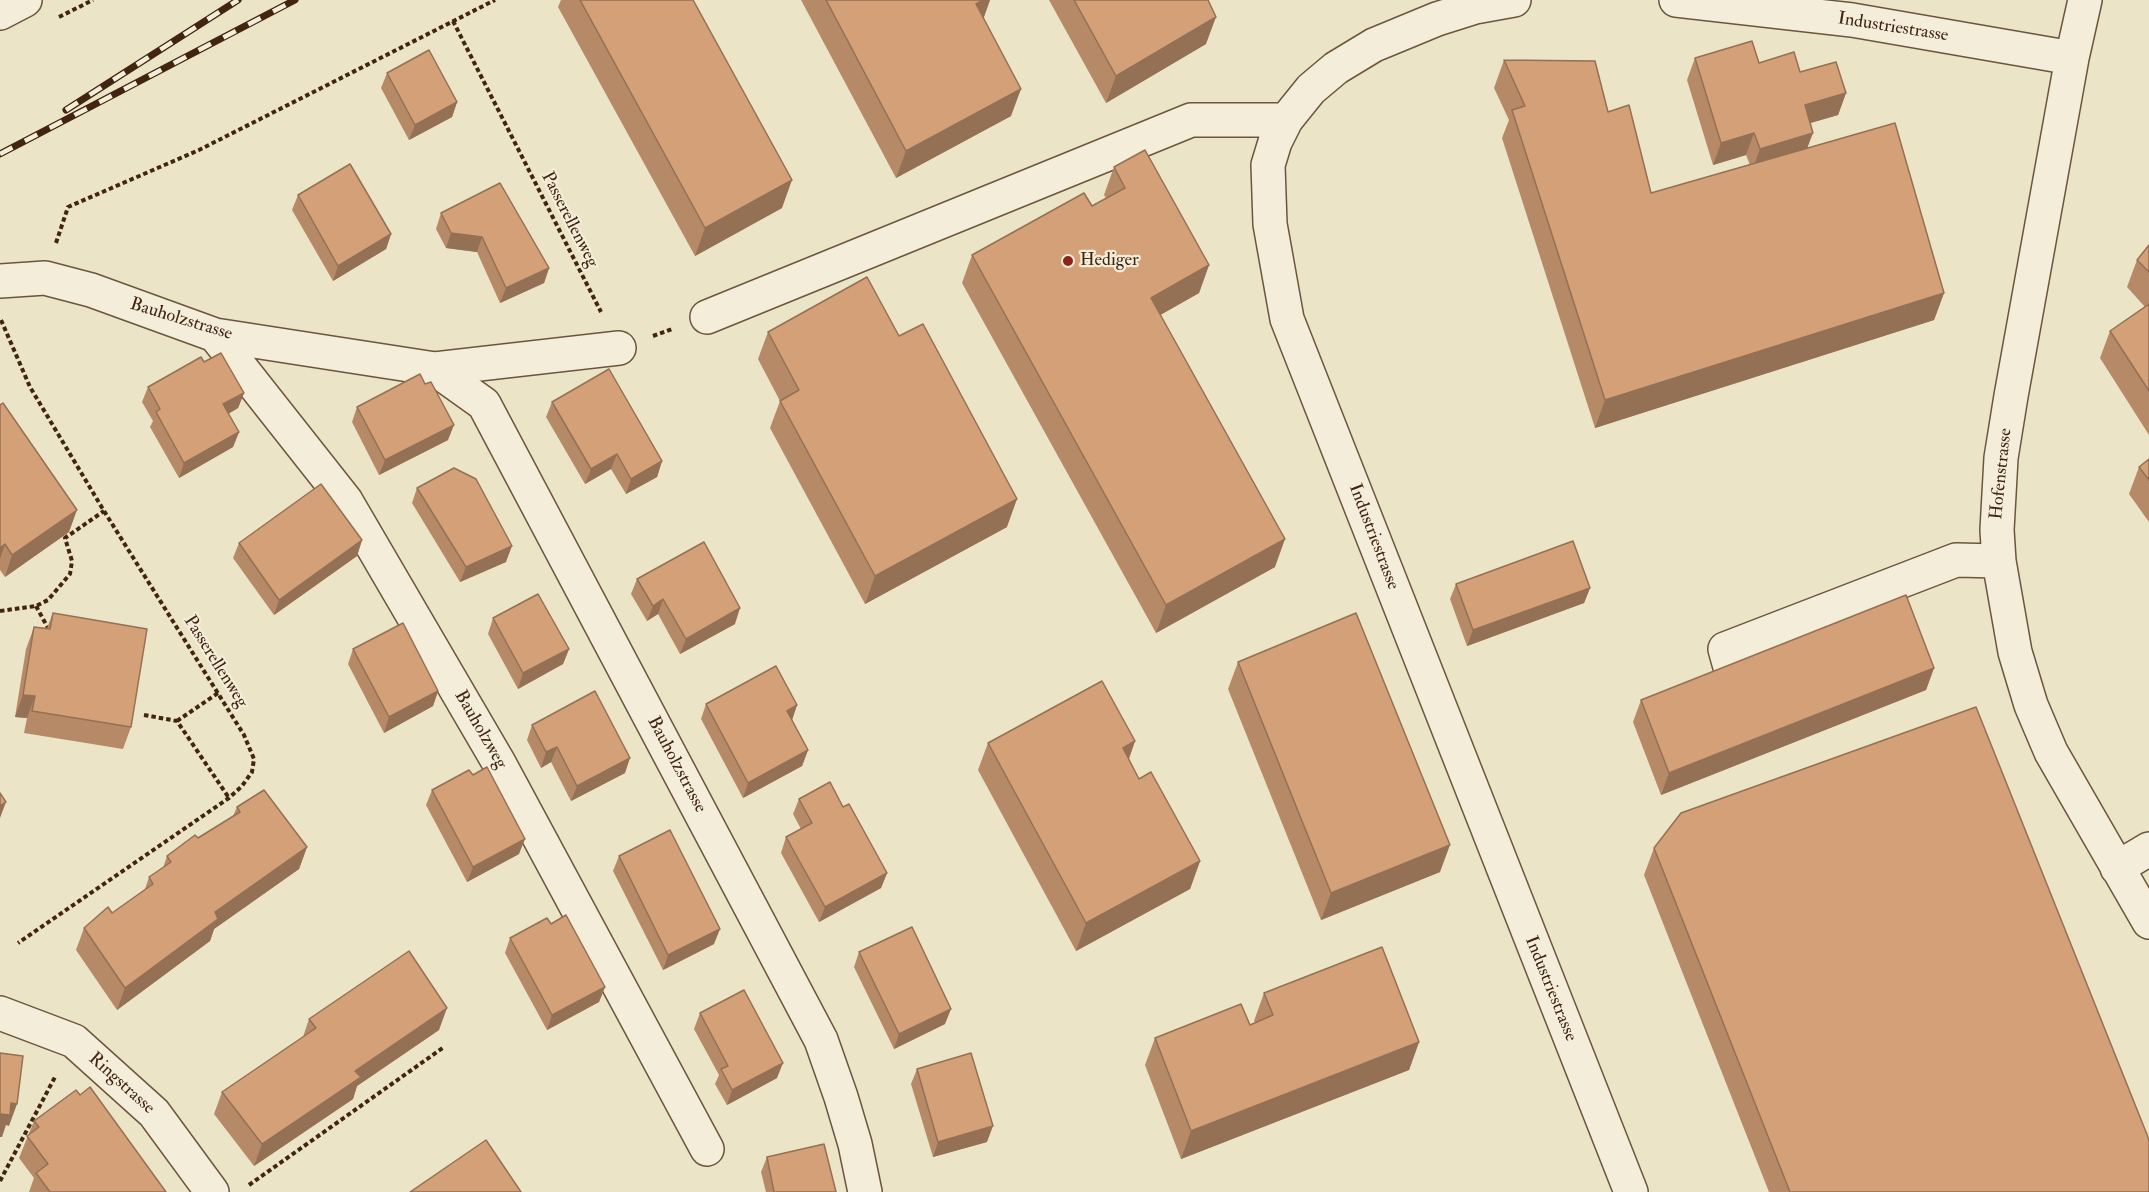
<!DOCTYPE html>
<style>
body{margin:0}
canvas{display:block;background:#ece4c6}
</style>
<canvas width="2149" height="1192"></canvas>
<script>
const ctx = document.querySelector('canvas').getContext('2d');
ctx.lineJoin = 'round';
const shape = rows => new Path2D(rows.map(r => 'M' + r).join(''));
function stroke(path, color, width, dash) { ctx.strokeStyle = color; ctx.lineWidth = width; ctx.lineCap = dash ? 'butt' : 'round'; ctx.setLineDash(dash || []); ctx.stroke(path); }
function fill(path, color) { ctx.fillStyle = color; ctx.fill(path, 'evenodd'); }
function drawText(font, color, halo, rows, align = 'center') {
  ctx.font = font + ' "IM FELL Double Pica",serif'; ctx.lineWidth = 4.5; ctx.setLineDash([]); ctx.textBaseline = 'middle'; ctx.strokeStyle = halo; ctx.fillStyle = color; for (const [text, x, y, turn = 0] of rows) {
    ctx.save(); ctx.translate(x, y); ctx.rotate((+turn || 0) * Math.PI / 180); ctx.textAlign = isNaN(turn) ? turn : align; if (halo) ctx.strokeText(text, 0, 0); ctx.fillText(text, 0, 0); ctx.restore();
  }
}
const minor = shape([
 [1514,0,1475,7,1437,19,1374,45,1336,68,1311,89,1286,120,1275,142,1268,165,1270,224,1287,319,1631,1192],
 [1676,0,1852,20,2072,58],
 [2085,0,2072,58,2011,396,2001,458,1997,530,1999,561,2015,652,2031,705,2051,752,2149,922],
 [0,13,25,0],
 [0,281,45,278,91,290,215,335,435,369,619,348],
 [707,317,1191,120,1286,120],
 [215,335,346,501,499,763,707,1149],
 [435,369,484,404,821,1040,841,1097,855,1144,865,1192],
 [1730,667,1725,649,1956,560,1999,561],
 [2117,868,2149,849],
 [0,1013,74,1041,154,1113,212,1192]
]);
stroke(minor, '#6c553e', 36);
stroke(shape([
 [59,17,93,0],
 [453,21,601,312],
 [56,243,68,207,199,150,495,0],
 [1,320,30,387,104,511,244,735,254,759,252,772,242,786,229,798,18,943],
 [653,336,672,329],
 [36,606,48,628],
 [0,611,36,606,48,600,70,574,72,561,65,538,104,511],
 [144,715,177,721,229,798],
 [177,721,218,693],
 [0,1181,55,1077],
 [249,1185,444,1047]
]), '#412510', 4, [4.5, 3]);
stroke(minor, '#f3edda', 33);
const rail = shape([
 [66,110,238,0],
 [0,154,295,0]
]);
stroke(rail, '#412510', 7);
stroke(rail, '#f3edda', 4.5, [14]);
fill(shape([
 [561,0,693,0,782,208,695,256,558,7],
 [801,0,990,0,983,18,1011,116,896,178],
 [1049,0,1208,0,1206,44,1106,103],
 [1695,58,1759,63,1800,72,1846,93,1838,115,1810,123,1807,148,1944,293,1934,320,1595,428,1502,138,1509,120,1494,88,1504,60,1608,112,1651,193,1750,165,1746,155,1713,165,1687,80],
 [387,73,457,102,452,117,409,140,381,88],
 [1114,167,1209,265,1199,293,1160,315,1275,567,1156,633,962,283,972,255,1092,206,1106,198,1104,195],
 [298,195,391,234,386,249,333,281,292,210],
 [441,213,549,268,544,283,500,303,477,252,446,248,436,229],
 [2149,245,2149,435,2100,358,2110,331,2145,307,2127,287,2137,260],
 [768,332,899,336,1007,527,865,604,770,428,780,401,758,359],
 [204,362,244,393,238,408,228,414,239,432,233,447,179,478,150,427,153,421,142,402,148,387],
 [552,402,662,461,657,477,626,494,611,469,585,484,546,417],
 [0,405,69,532,5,577,0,570],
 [357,407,448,440,379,475,352,422],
 [2149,459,2149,522,2129,494,2139,467],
 [417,488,506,562,460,582,412,503],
 [362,540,357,556,274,615,233,558,239,543],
 [637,579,735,624,680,654,658,614,647,621,631,594],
 [1456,584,1590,588,1584,603,1467,646,1450,599],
 [53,613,131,727,123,749,24,733,27,718,15,717,26,649,34,627,47,628],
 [493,618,569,649,563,664,518,689,488,634],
 [353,649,438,691,433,706,384,733,348,664],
 [1238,662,1440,872,1321,920,1228,689],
 [1934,668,1926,690,1661,795,1633,722,1641,700],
 [706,704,797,705,792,720,808,750,802,766,743,798,701,719],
 [532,725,625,773,571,801,551,762,541,768,527,740],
 [1135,741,1129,759,1139,779,1200,861,1190,889,1076,951,978,770,988,743],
 [432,790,519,854,467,882,426,805],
 [799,799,843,807,887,873,881,888,819,922,781,853,786,837,801,829,793,814],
 [237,807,307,847,299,869,214,929,210,941,117,1010,76,950,84,928,112,913,145,889,149,877,163,868,167,856,233,816],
 [1654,848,2149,1192,1769,1192,1644,875],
 [619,856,714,944,663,970,613,871],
 [551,924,605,987,599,1002,547,1030,505,953,510,938],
 [859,952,945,1024,894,1049,854,967],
 [1264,993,1419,1042,1409,1070,1181,1159,1145,1065,1155,1038,1250,1025,1255,1023,1254,1021],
 [700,1013,777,1078,727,1105,715,1084,719,1075,694,1029],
 [309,1019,439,1030,357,1086,353,1099,254,1166,214,1114,222,1092,303,1037],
 [917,1069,987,1142,933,1157,911,1084],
 [80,1095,166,1192,29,1192,34,1178,19,1158,34,1121],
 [767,1157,836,1192,766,1192,761,1172]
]), '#b68a67');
fill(shape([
 [983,0,990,0,982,23,976,4],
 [1216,17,1206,44,1106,103,1116,76],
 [1021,89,1011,116,896,178,906,151],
 [1846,93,1838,115,1797,127,1805,105],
 [457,102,452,117,409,140,415,125],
 [1754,133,1746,155,1713,165,1721,143],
 [1813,133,1805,154,1752,171,1760,149],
 [792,180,782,208,695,256,705,228],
 [451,233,482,237,477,252,446,248],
 [391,234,386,249,333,281,338,266],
 [1209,265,1199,293,1141,326,1151,298],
 [549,268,544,283,500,303,506,288],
 [1944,293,1934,320,1595,428,1605,400],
 [244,393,238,408,218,420,223,404],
 [454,425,448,440,379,475,385,460],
 [239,432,233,447,179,478,184,463],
 [617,454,611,469,585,484,591,469],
 [662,461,657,477,626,494,631,479],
 [1017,499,1007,527,865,604,875,576],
 [77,510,69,532,5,577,12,555],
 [1285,539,1275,567,1156,633,1166,605],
 [362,540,357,556,274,615,279,600],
 [5,544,0,559,0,548],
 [512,546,506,562,460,582,466,567],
 [1590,588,1584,603,1467,646,1473,630],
 [663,599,658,614,647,621,653,606],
 [740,608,735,624,680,654,686,639],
 [569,649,563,664,518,689,523,673],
 [1934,668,1926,690,1661,795,1669,773],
 [438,691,433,706,384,733,389,717],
 [23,695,35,696,27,718,15,717],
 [797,705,792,720,787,711],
 [1135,741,1125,769,1123,748],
 [557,747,551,762,541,768,546,752],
 [808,750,802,766,743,798,748,783],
 [630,758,625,773,571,801,577,786],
 [6,802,0,818,0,806],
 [525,839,519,854,467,882,473,867],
 [1450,845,1440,872,1321,920,1331,893],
 [307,847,299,869,214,929,210,941,117,1010,125,988,215,912],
 [1200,861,1190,889,1076,951,1086,923],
 [887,873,881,888,819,922,825,907],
 [720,929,714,944,663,970,668,955],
 [605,987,599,1002,547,1030,552,1015],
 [447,1008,439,1030,357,1086,353,1099,254,1166,262,1144,355,1071],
 [951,1009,945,1024,894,1049,899,1034],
 [1419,1042,1409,1070,1181,1159,1191,1131],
 [783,1063,777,1078,727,1105,732,1090],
 [11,1103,17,1104,9,1126,6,1125,2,1137,0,1137,0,1114],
 [993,1126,987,1142,933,1157,938,1142]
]), '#947054');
const building = shape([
 [580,0,693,0,792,180,705,228,580,0],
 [826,0,983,0,976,4,1021,89,906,151,826,0],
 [1074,0,1208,0,1216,17,1116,76,1074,0],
 [1752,41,1759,63,1794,52,1800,72,1836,62,1846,93,1805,105,1813,133,1760,149,1754,133,1721,143,1695,58,1752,41],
 [429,50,457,102,415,125,387,73,429,50],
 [1504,60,1595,61,1608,112,1629,105,1651,193,1895,123,1944,293,1605,400,1512,110,1525,106,1504,60],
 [1145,150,1209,265,1151,298,1285,539,1166,605,972,255,1084,193,1092,206,1125,188,1114,167,1145,150],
 [350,164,391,234,338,266,298,195,350,164],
 [500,183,549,268,506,288,482,237,451,233,441,213,500,183],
 [2149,245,2149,272,2137,260,2149,245],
 [867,277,899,336,923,324,1017,499,875,576,780,401,799,390,768,332,867,277],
 [2149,304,2149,391,2110,331,2149,304],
 [221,353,244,393,223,404,239,432,184,463,156,412,160,409,148,387,201,357,204,362,221,353],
 [609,369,662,461,631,479,617,454,591,469,552,402,609,369],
 [420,374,425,384,431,382,454,425,385,460,357,407,420,374],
 [3,403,77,510,12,555,5,544,0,548,0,405,3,403],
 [2149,459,2149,480,2139,467,2149,459],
 [454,468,476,479,512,546,466,567,417,488,454,468],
 [321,484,362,540,279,600,239,543,321,484],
 [1573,541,1590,588,1473,630,1456,584,1573,541],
 [704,542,740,608,686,639,663,599,653,606,637,579,704,542],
 [538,594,569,649,523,673,493,618,538,594],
 [1906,595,1934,668,1669,773,1641,700,1906,595],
 [53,613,147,629,131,727,32,711,35,696,23,695,34,627,50,629,53,613],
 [1356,613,1450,845,1331,893,1238,662,1356,613],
 [403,623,438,691,389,717,353,649,403,623],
 [776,666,797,705,787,711,808,750,748,783,706,704,776,666],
 [1102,681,1135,741,1123,748,1139,779,1151,772,1200,861,1086,923,988,743,1102,681],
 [595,691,630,758,577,786,557,747,546,752,532,725,595,691],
 [1976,707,2148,1137,2149,1141,2149,1192,1790,1192,1654,848,1681,813,1976,707],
 [487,767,525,839,473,867,432,790,469,770,473,775,487,767],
 [830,782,843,807,849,804,887,873,825,907,786,837,812,823,799,799,830,782],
 [264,790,307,847,215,912,218,919,125,988,84,928,108,907,112,913,153,884,149,877,171,862,167,856,195,835,198,838,240,812,237,807,264,790],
 [0,793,6,802,0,806,0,793],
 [670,830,720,929,668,955,619,856,670,830],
 [566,915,605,987,552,1015,510,938,547,918,551,924,566,915],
 [912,927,951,1009,899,1034,859,952,912,927],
 [1382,947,1419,1042,1191,1131,1155,1038,1241,1004,1250,1025,1273,1015,1264,993,1382,947],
 [409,951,447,1008,355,1071,361,1077,262,1144,222,1092,316,1028,309,1019,409,951],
 [744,990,783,1063,732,1090,721,1069,728,1066,700,1013,744,990],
 [0,1053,23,1056,17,1104,11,1103,10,1115,0,1114,0,1053],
 [971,1053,993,1126,938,1142,917,1069,971,1053],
 [90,1087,166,1192,50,1192,36,1173,48,1164,27,1136,39,1127,34,1121,76,1090,80,1095,90,1087],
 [486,1140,521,1192,410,1192,486,1140],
 [824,1144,836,1192,774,1192,767,1157,824,1144]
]);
fill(building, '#d4a078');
stroke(building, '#947054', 1.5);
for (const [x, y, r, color] of [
 [1068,261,6,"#8f2418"]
]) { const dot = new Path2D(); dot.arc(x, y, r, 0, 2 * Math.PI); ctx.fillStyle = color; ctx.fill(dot); stroke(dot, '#f3edda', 2); }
drawText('18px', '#412510', '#f3edda', [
 ["Industriestrasse",1893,28,9],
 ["Passerellenweg",569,220,63],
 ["Bauholzstrasse",181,320,17],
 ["Hofenstrasse",2002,474,-84],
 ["Industriestrasse",1373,537,69],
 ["Passerellenweg",215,662,58],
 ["Bauholzweg",480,730,60],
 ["Bauholzstrasse",676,765,62],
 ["Industriestrasse",1550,989,68],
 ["Ringstrasse",121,1084,42]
]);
drawText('18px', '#412510', '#f3edda', [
 ["Hediger",1080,261]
], 'left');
</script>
